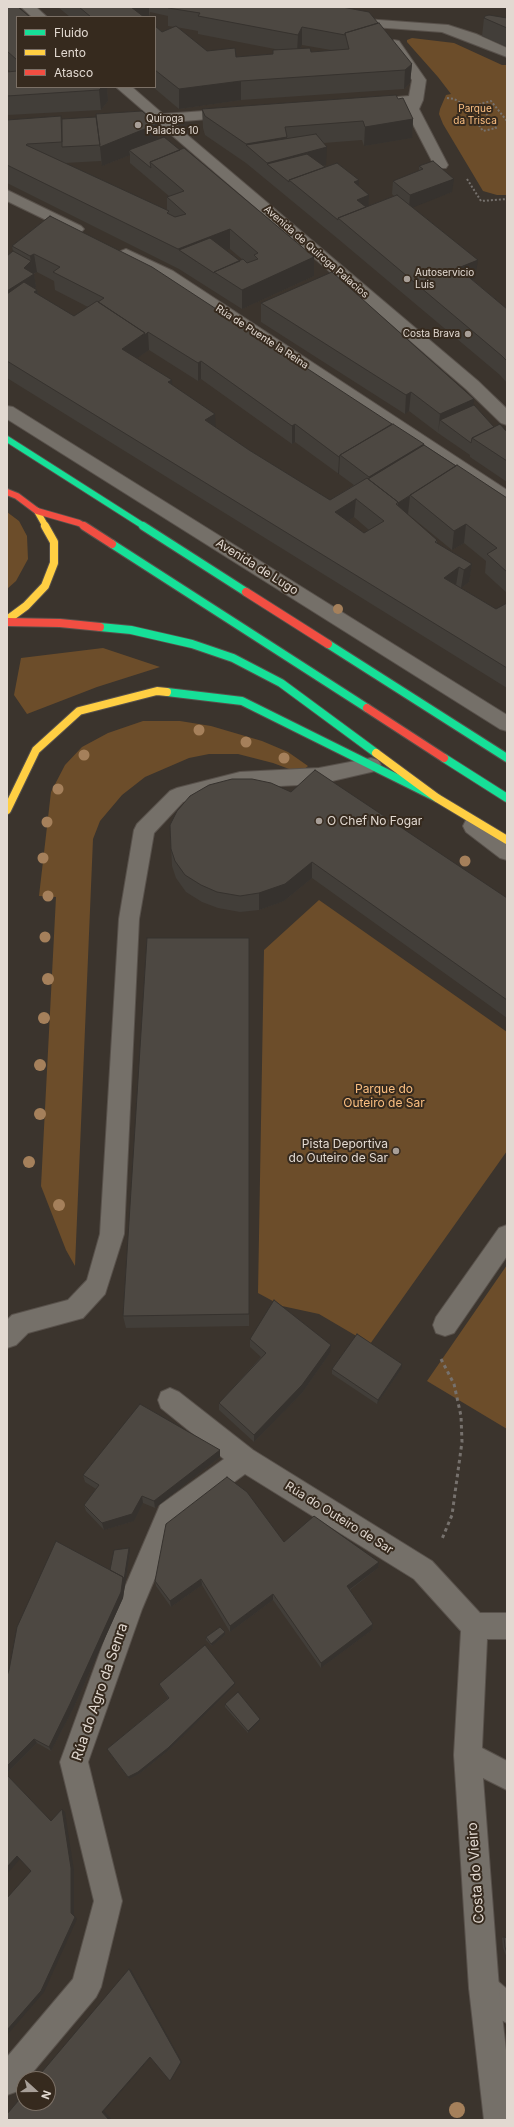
<!DOCTYPE html>
<meta charset="utf-8">
<style>
body{margin:0}
#map{position:relative;width:514px;height:2127px;overflow:hidden;background:#3b342d;font-family:Inter,sans-serif}
canvas{display:block}
.frame{position:absolute;inset:0;border:8px solid #e2d9d1;pointer-events:none}
.legend{position:absolute;left:16px;top:16px;width:140px;height:72px;box-sizing:border-box;background:#362a1e;border:1px solid #7b7066;margin:0;padding:5px 7px;list-style:none;font-size:12px;color:#e2d9d1}
.legend li{display:flex;align-items:center;gap:8px;height:20px}
.legend b{width:20px;border:1px solid #7b7066}
.north{position:absolute;left:16px;top:2071px;width:40px;height:40px;box-sizing:border-box;background:#362a1e;border:1px solid #7b7066;border-radius:50%;rotate:111deg;font-size:11px;font-weight:700;line-height:16px;text-align:center;color:#e2d9d1}
.north::after{content:'';display:block;margin:auto;width:14px;height:18px;background:#a89f98;clip-path:polygon(50% 0,100% 100%,50% 72%,0 100%)}
</style>
<div id="map">
<canvas width="514" height="2127"></canvas>
<div class="frame"></div>
<ul class="legend">
<li><b style="height:5px;background:#16e098"></b>Fluido</li>
<li><b style="height:5px;background:#ffcf43"></b>Lento</li>
<li><b style="height:5px;background:#f24e42"></b>Atasco</li>
</ul>
<div class="north">N</div>
</div>
<script>
const ctx = document.querySelector('canvas').getContext('2d');
ctx.lineJoin = 'round';
function fill(path, color) { ctx.fillStyle = color; ctx.fill(path, 'evenodd'); }
const shape = rows => new Path2D(rows.map(r => 'M' + r).join(''));
function stroke(path, color, width, dash) { ctx.strokeStyle = color; ctx.lineWidth = width; ctx.lineCap = dash ? 'butt' : 'round'; ctx.setLineDash(dash || []); ctx.stroke(path); }
function drawText(font, color, halo, rows, align = 'center') {
  ctx.font = font + ' Inter,sans-serif'; ctx.lineWidth = 4; ctx.setLineDash([]); ctx.textBaseline = 'middle'; ctx.strokeStyle = halo; ctx.fillStyle = color; for (const [text, x, y, turn = 0] of rows) {
    ctx.save(); ctx.translate(x, y); ctx.rotate((+turn || 0) * Math.PI / 180); ctx.textAlign = isNaN(turn) ? turn : align; if (halo) ctx.strokeText(text, 0, 0); ctx.fillText(text, 0, 0); ctx.restore();
  }
}
fill(shape([
 [412,38,454,43,502,65,507,65,507,195,497,195,483,191,443,124,439,114,440,109,446,95,451,94,438,77,407,42,407,40],
 [7,512,19,521,27,536,28,559,16,581,7,589],
 [103,648,160,667,97,687,27,714,14,695,21,658],
 [143,721,180,721,211,726,262,741,288,752,308,766,300,773,273,763,238,754,209,754,189,758,145,777,122,795,100,821,93,839,75,1266,66,1250,41,1186,56,897,39,896,51,792,65,765,82,747,108,733],
 [319,900,507,1032,507,1151,370,1344,319,1314,282,1306,258,1293,264,950],
 [507,1265,507,1429,427,1381]
]), '#6c4d2a');
const lane = shape([
 [371,758,378,760,381,765,378,770,371,772,319,784,240,788,183,802,154,833,139,919,124,1234,105,1294,83,1318,28,1333,16,1345,7,1348,7,1320,12,1315,68,1300,87,1280,100,1234,119,919,134,830,137,824,170,791,177,788,240,772,319,768,371,758],
 [484,1973,494,1978,507,1989,507,2023,497,2018,474,1998,469,1988,474,1978,484,1973]
]);
const street = shape([
 [21,7,36,7,47,17,32,17,21,7],
 [351,18,448,25,476,34,507,48,507,57,442,32,346,25,344,22,351,18],
 [394,40,399,41,426,80,423,100,419,109,448,165,446,168,436,168,434,165,405,109,407,105,374,107,369,106,367,103,369,100,374,99,409,96,412,80,387,44,394,40],
 [116,87,132,87,163,114,232,109,237,110,239,113,237,116,232,117,172,122,478,381,507,409,507,425,501,423,466,389,116,87],
 [7,190,81,226,84,229,81,232,76,234,71,232,7,201,7,190],
 [126,249,173,271,507,490,507,504,501,502,161,277,121,257,118,254,121,251,126,249],
 [7,406,13,407,507,715,507,731,500,729,7,419,7,406],
 [473,818,480,820,507,841,507,860,500,858,466,832,463,826,466,820,473,818],
 [507,1225,507,1256,454,1333,445,1336,436,1333,433,1325,436,1317,499,1228,507,1225],
 [170,1388,179,1392,253,1450,432,1561,480,1613,507,1613,507,1639,487,1639,482,1748,507,1761,507,1790,483,1778,499,1988,507,2059,507,2120,484,2120,469,1988,454,1755,461,1631,414,1579,245,1474,178,1523,142,1609,88,1762,122,1901,101,1987,96,1997,27,2079,24,2079,24,2083,18,2091,7,2095,7,2057,73,1979,94,1901,60,1762,116,1608,160,1505,224,1459,161,1408,158,1400,161,1392,170,1388]
]);
const fastFar1 = shape([
 [7,439,145,527]
]);
const fast = shape([
 [143,526,246,592],
 [112,544,367,708],
 [100,627,131,630,192,644,233,658,281,683,376,753],
 [328,644,507,758],
 [167,692,242,701,437,798],
 [444,758,507,798]
]);
const slowFar1 = shape([
 [37,511,46,527]
]);
const slow = shape([
 [7,620,26,606,45,586,54,563,54,542,45,526],
 [376,753,437,798,507,840],
 [7,810,36,750,79,711,157,691,167,692]
]);
const jamFar1 = shape([
 [7,492,17,496,37,511,79,523,86,527]
]);
const jam = shape([
 [84,526,112,544],
 [246,592,328,644],
 [7,622,60,623,100,627],
 [367,708,444,758]
]);
stroke(lane, '#58514b', 2);
stroke(street, '#58514b', 2);
stroke(fastFar1, '#58514b', 8);
stroke(fast, '#58514b', 10);
stroke(slowFar1, '#58514b', 8);
stroke(slow, '#58514b', 10);
stroke(jamFar1, '#58514b', 8);
stroke(jam, '#58514b', 10);
stroke(shape([
 [447,98,454,99,465,105,483,131,496,128,480,104,491,101,507,121],
 [467,179,481,201,507,199]
]), '#76716d', 2, [2, 2]);
stroke(shape([
 [441,1359,454,1384,461,1416,462,1442,452,1515,442,1539]
]), '#76716d', 3, [3.5, 3.5]);
fill(lane, '#757069');
fill(street, '#757069');
stroke(fastFar1, '#16e098', 6);
stroke(fast, '#16e098', 8);
stroke(slowFar1, '#ffcf43', 6);
stroke(slow, '#ffcf43', 8);
stroke(jamFar1, '#f24e42', 6);
stroke(jam, '#f24e42', 8);
ctx.fillStyle = '#a5805b';
for (const [x, y, r] of [
 [338,609,5],
 [199,730,5.5],
 [246,742,5.5],
 [84,755,5.5],
 [284,758,5.5],
 [58,789,5.5],
 [47,822,5.5],
 [43,858,5.5],
 [465,861,5.5],
 [48,896,5.5],
 [45,937,5.5],
 [48,979,6],
 [44,1018,6],
 [40,1065,6],
 [40,1114,6],
 [29,1162,6],
 [59,1205,6],
 [457,2110,8]
]) { ctx.beginPath(); ctx.arc(x, y, r, 0, 2 * Math.PI); ctx.fill(); }
fill(shape([
 [7,7,17,17,17,87,107,87,108,101,101,110,7,115,7,72,11,72,7,69],
 [58,7,342,7,412,64,410,83,404,89,241,100,179,109,153,87,155,87,155,26,162,32,175,27,168,26,168,16,150,12,149,17,70,17],
 [176,27,198,31,198,34,280,50,273,54,236,57,207,51],
 [302,45,331,50,311,52,300,48],
 [484,18,507,18,507,47,482,36],
 [398,99,413,119,412,138,364,146,362,140,324,143,326,165,323,166,325,167,359,180,358,186,369,195,368,206,394,196,392,194,393,181,419,171,419,166,452,192,412,207,475,279,473,280,507,309,507,383,500,375,337,238,246,163,205,135,203,128,202,109],
 [62,119,157,124,158,139,314,276,242,309,179,269,7,183,7,120],
 [130,155,130,163,169,196,167,197,167,210,65,163,101,161,101,160,102,166],
 [230,249,243,260,240,261,226,250],
 [50,216,424,445,507,498,507,593,485,573,486,561,464,543,452,550,408,514,407,514,437,540,437,543,472,564,469,582,461,588,496,609,507,603,507,688,7,378,7,256,13,251,12,246],
 [37,272,54,281,55,290,88,307,74,316,38,295,37,290,34,288,36,287,34,274],
 [149,350,198,381,201,379,292,444,295,442,354,485,330,500,249,450,215,427,172,385,137,358],
 [354,517,369,530,364,533,348,521],
 [261,303,474,405,494,427,507,432,507,482,470,457,470,455,438,433,409,411,405,414,261,322],
 [170,825,507,898,507,1018,312,878,284,901,259,910,240,912,218,908,202,902,186,892,176,878,172,866],
 [249,938,249,1326,126,1328,123,1316],
 [250,1339,330,1353,302,1393,254,1442,219,1410,219,1403,261,1357,250,1347],
 [402,1364,402,1368,377,1404,332,1374,332,1369],
 [220,1450,220,1457,155,1508,143,1503,134,1521,104,1530,86,1511,84,1505,96,1489,85,1482,83,1475],
 [284,1542,379,1562,378,1568,350,1590,373,1624,372,1630,321,1668,273,1600,230,1632,202,1585,171,1607,156,1586,155,1581],
 [130,1552,123,1598,73,1709,51,1751,37,1743,7,1773,7,1676,110,1570],
 [225,1635,212,1646,206,1640,206,1637],
 [159,1684,235,1685,169,1750,139,1774,129,1779,107,1749,168,1698,160,1686],
 [225,1704,260,1719,260,1721,248,1733,225,1707],
 [504,1937,507,1938,507,1958,503,1948,502,1938]
]), '#423e39');
fill(shape([
 [129,7,149,7,149,17,129,17],
 [302,27,302,45,297,53,298,35],
 [412,64,410,83,404,89,405,70],
 [241,81,241,100,179,109,179,89],
 [102,87,107,87,108,101,101,110,99,90],
 [413,119,412,138,364,146,365,127],
 [157,124,158,144,129,150,130,155,102,166,100,147],
 [287,137,287,157,246,145,246,144],
 [327,147,326,165,283,177,267,164,267,163],
 [454,179,452,192,409,209,410,195],
 [359,180,358,199,354,182],
 [369,195,368,213,357,200],
 [230,229,230,249,197,262,179,250,178,249],
 [34,254,37,272,33,274,30,256],
 [314,257,314,276,242,309,242,290],
 [478,260,475,279,456,287,458,268],
 [31,261,33,274,34,274,36,287,7,306,7,291,24,268],
 [37,290,40,309,34,292],
 [148,332,149,350,123,368,122,349,145,333],
 [201,361,201,379,198,381,198,363],
 [172,380,173,399,168,382],
 [411,392,409,411,405,414,406,395],
 [474,399,472,418,440,420,438,433,440,414],
 [215,414,216,433,205,420],
 [295,424,295,442,292,444,292,426],
 [424,444,422,463,369,480,369,477],
 [340,456,339,474,338,474,339,457],
 [410,496,408,514,396,521,398,503],
 [356,499,354,517,334,530,335,512],
 [466,524,464,543,452,550,454,531],
 [472,564,469,582,461,588,464,570],
 [459,567,456,585,444,578],
 [312,862,312,878,284,901,259,910,259,893],
 [331,1345,330,1353,302,1393,254,1442,254,1435],
 [402,1364,402,1368,377,1404,378,1400],
 [220,1450,220,1457,155,1508,154,1501],
 [142,1496,143,1503,134,1521,104,1530,102,1523],
 [129,1548,130,1552,123,1598,73,1709,51,1751,49,1747],
 [379,1562,378,1568,346,1592,347,1586],
 [201,1579,202,1585,171,1607,170,1601],
 [273,1594,273,1600,230,1632,230,1626],
 [373,1624,372,1630,321,1668,321,1663],
 [225,1632,225,1635,212,1646,211,1644],
 [235,1683,235,1685,169,1750,139,1774,129,1779,128,1777],
 [260,1719,260,1721,248,1733,248,1731],
 [34,1739,37,1743,7,1773,7,1766],
 [62,1809,65,1812,74,1871,74,1915,77,1919,44,1992,7,2035,7,2030,71,1913],
 [17,1856,20,1859,7,1874,7,1867],
 [129,1969,131,1970,182,2062,171,2080,170,2081],
 [150,2057,151,2057,104,2111,112,2120,109,2120,102,2112]
]), '#36322e');
const building = shape([
 [7,7,18,7,30,17,17,17,17,60,7,51,7,7],
 [79,7,131,7,144,17,91,17,79,7],
 [168,7,342,7,369,12,378,23,345,33,345,35,302,27,298,35,198,16,200,13,168,8,168,7],
 [489,15,507,18,507,28,484,18,485,16,489,15],
 [379,23,412,64,405,70,241,81,179,89,155,70,155,26,162,32,176,26,207,51,235,48,236,57,273,54,273,50,310,48,311,52,349,49,345,33,379,23],
 [17,71,17,87,102,87,99,90,7,96,7,72,17,71],
 [396,95,398,99,403,98,413,119,365,127,363,121,285,127,287,137,246,144,205,116,202,109,396,95],
 [142,111,157,124,100,147,96,114,142,111],
 [61,116,62,142,27,144,26,145,169,211,167,213,175,217,186,214,167,197,184,191,150,162,184,148,314,257,242,290,214,272,243,259,247,263,258,259,254,255,258,253,230,229,178,249,7,165,7,120,61,116],
 [96,117,100,145,62,147,62,119,96,117],
 [316,134,327,147,267,163,246,145,316,134],
 [164,137,180,150,150,162,151,168,129,150,164,137],
 [307,154,325,167,289,180,289,182,267,164,307,154],
 [433,161,454,179,410,195,393,181,423,169,419,166,433,161],
 [337,163,359,180,354,182,369,195,357,200,366,207,338,218,338,220,289,180,337,163],
 [397,195,478,260,458,268,507,309,507,361,502,356,338,218,397,195],
 [50,216,152,267,392,424,340,455,339,457,295,424,292,426,201,361,198,363,148,332,145,335,145,333,98,302,104,298,53,272,60,267,34,254,30,256,12,246,50,216],
 [210,238,240,261,214,272,214,273,179,250,210,238],
 [13,251,31,261,24,268,34,274,7,291,7,256,13,251],
 [332,272,474,399,440,414,411,392,406,395,261,303,332,272],
 [24,282,37,290,34,292,74,316,97,301,145,333,122,349,172,380,168,382,215,414,205,420,249,450,330,500,367,478,398,502,396,504,437,540,435,542,472,564,464,570,459,567,444,578,496,609,507,603,507,668,7,361,7,294,24,282],
 [356,499,384,521,364,533,335,512,356,499],
 [474,405,494,427,472,438,471,443,440,420,474,405],
 [393,424,424,444,369,477,340,455,393,424],
 [500,424,507,432,507,461,472,438,500,424],
 [424,445,456,466,398,503,398,502,368,479,424,445],
 [457,465,507,498,507,572,487,554,497,548,466,524,454,531,410,495,457,465],
 [315,770,507,898,507,1000,312,862,285,884,259,893,240,896,217,892,201,885,185,875,175,861,171,849,170,825,177,811,190,796,209,785,232,779,252,779,271,783,291,792,315,770],
 [147,938,249,938,249,1314,123,1316,147,938],
 [274,1300,331,1345,302,1385,254,1435,219,1403,266,1353,250,1339,274,1300],
 [357,1334,402,1364,378,1400,332,1369,357,1334],
 [140,1404,220,1450,154,1501,142,1496,132,1514,102,1523,84,1505,99,1485,83,1475,140,1404],
 [227,1477,247,1492,284,1542,314,1516,379,1562,347,1586,373,1624,321,1663,273,1594,230,1626,201,1579,170,1601,155,1581,166,1524,227,1477],
 [56,1541,123,1577,121,1592,70,1704,49,1747,34,1739,7,1766,7,1676,9,1670,17,1627,56,1541],
 [129,1548,124,1580,123,1577,110,1570,114,1550,129,1548],
 [220,1627,225,1632,211,1644,206,1637,220,1627],
 [205,1645,235,1683,168,1748,138,1772,128,1777,107,1749,169,1698,159,1684,205,1645],
 [238,1692,260,1719,248,1731,225,1704,238,1692],
 [7,1775,51,1821,62,1809,71,1868,71,1913,75,1917,41,1991,7,2030,7,1898,31,1871,17,1856,7,1867,7,1775],
 [504,1937,507,1938,507,1953,505,1947,504,1937],
 [129,1969,181,2062,170,2081,150,2057,102,2112,109,2120,7,2120,7,2114,24,2094,24,2103,48,2103,48,2079,36,2079,129,1969]
]);
fill(building, '#4d4842');
stroke(building, '#36322e', 1);
for (const [x, y, r, color] of [
 [138,125,4,"#a89f98"],
 [407,279,4,"#a89f98"],
 [468,334,4,"#a89f98"],
 [319,821,4,"#a89f98"],
 [396,1151,4,"#a89f98"]
]) { const dot = new Path2D(); dot.arc(x, y, r, 0, 2 * Math.PI); ctx.fillStyle = color; ctx.fill(dot); stroke(dot, '#362a1e', 1.5); }
drawText('10px', '#fbbf81', '#362a1e', [
 ["Parque",475,109],
 ["da Trisca",475,121]
]);
drawText('10px', '#e2d9d1', '#362a1e', [
 ["Quiroga",146,119],
 ["Palacios 10",146,131],
 ["Autoservicio",415,273],
 ["Luis",415,285],
 ["Costa Brava",460,334,"right"]
], 'left');
drawText('10px', '#e2d9d1', '#362a1e', [
 ["Avenida de Quiroga Palacios",316,252,41],
 ["Rúa de Puente la Reina",262,337,33]
]);
drawText('12px', '#e2d9d1', '#362a1e', [
 ["Avenida de Lugo",257,567,32],
 ["Rúa do Outeiro de Sar",339,1518,32]
]);
drawText('12px', '#e2d9d1', '#362a1e', [
 ["O Chef No Fogar",327,821],
 ["Pista Deportiva",388,1144,"right"],
 ["do Outeiro de Sar",388,1158,"right"]
], 'left');
drawText('12px', '#fbbf81', '#362a1e', [
 ["Parque do",384,1089],
 ["Outeiro de Sar",384,1103]
]);
drawText('14px', '#e2d9d1', '#362a1e', [
 ["Rúa do Agro da Senra",100,1692,-71],
 ["Costa do Vieiro",476,1873,-94]
]);
</script>
